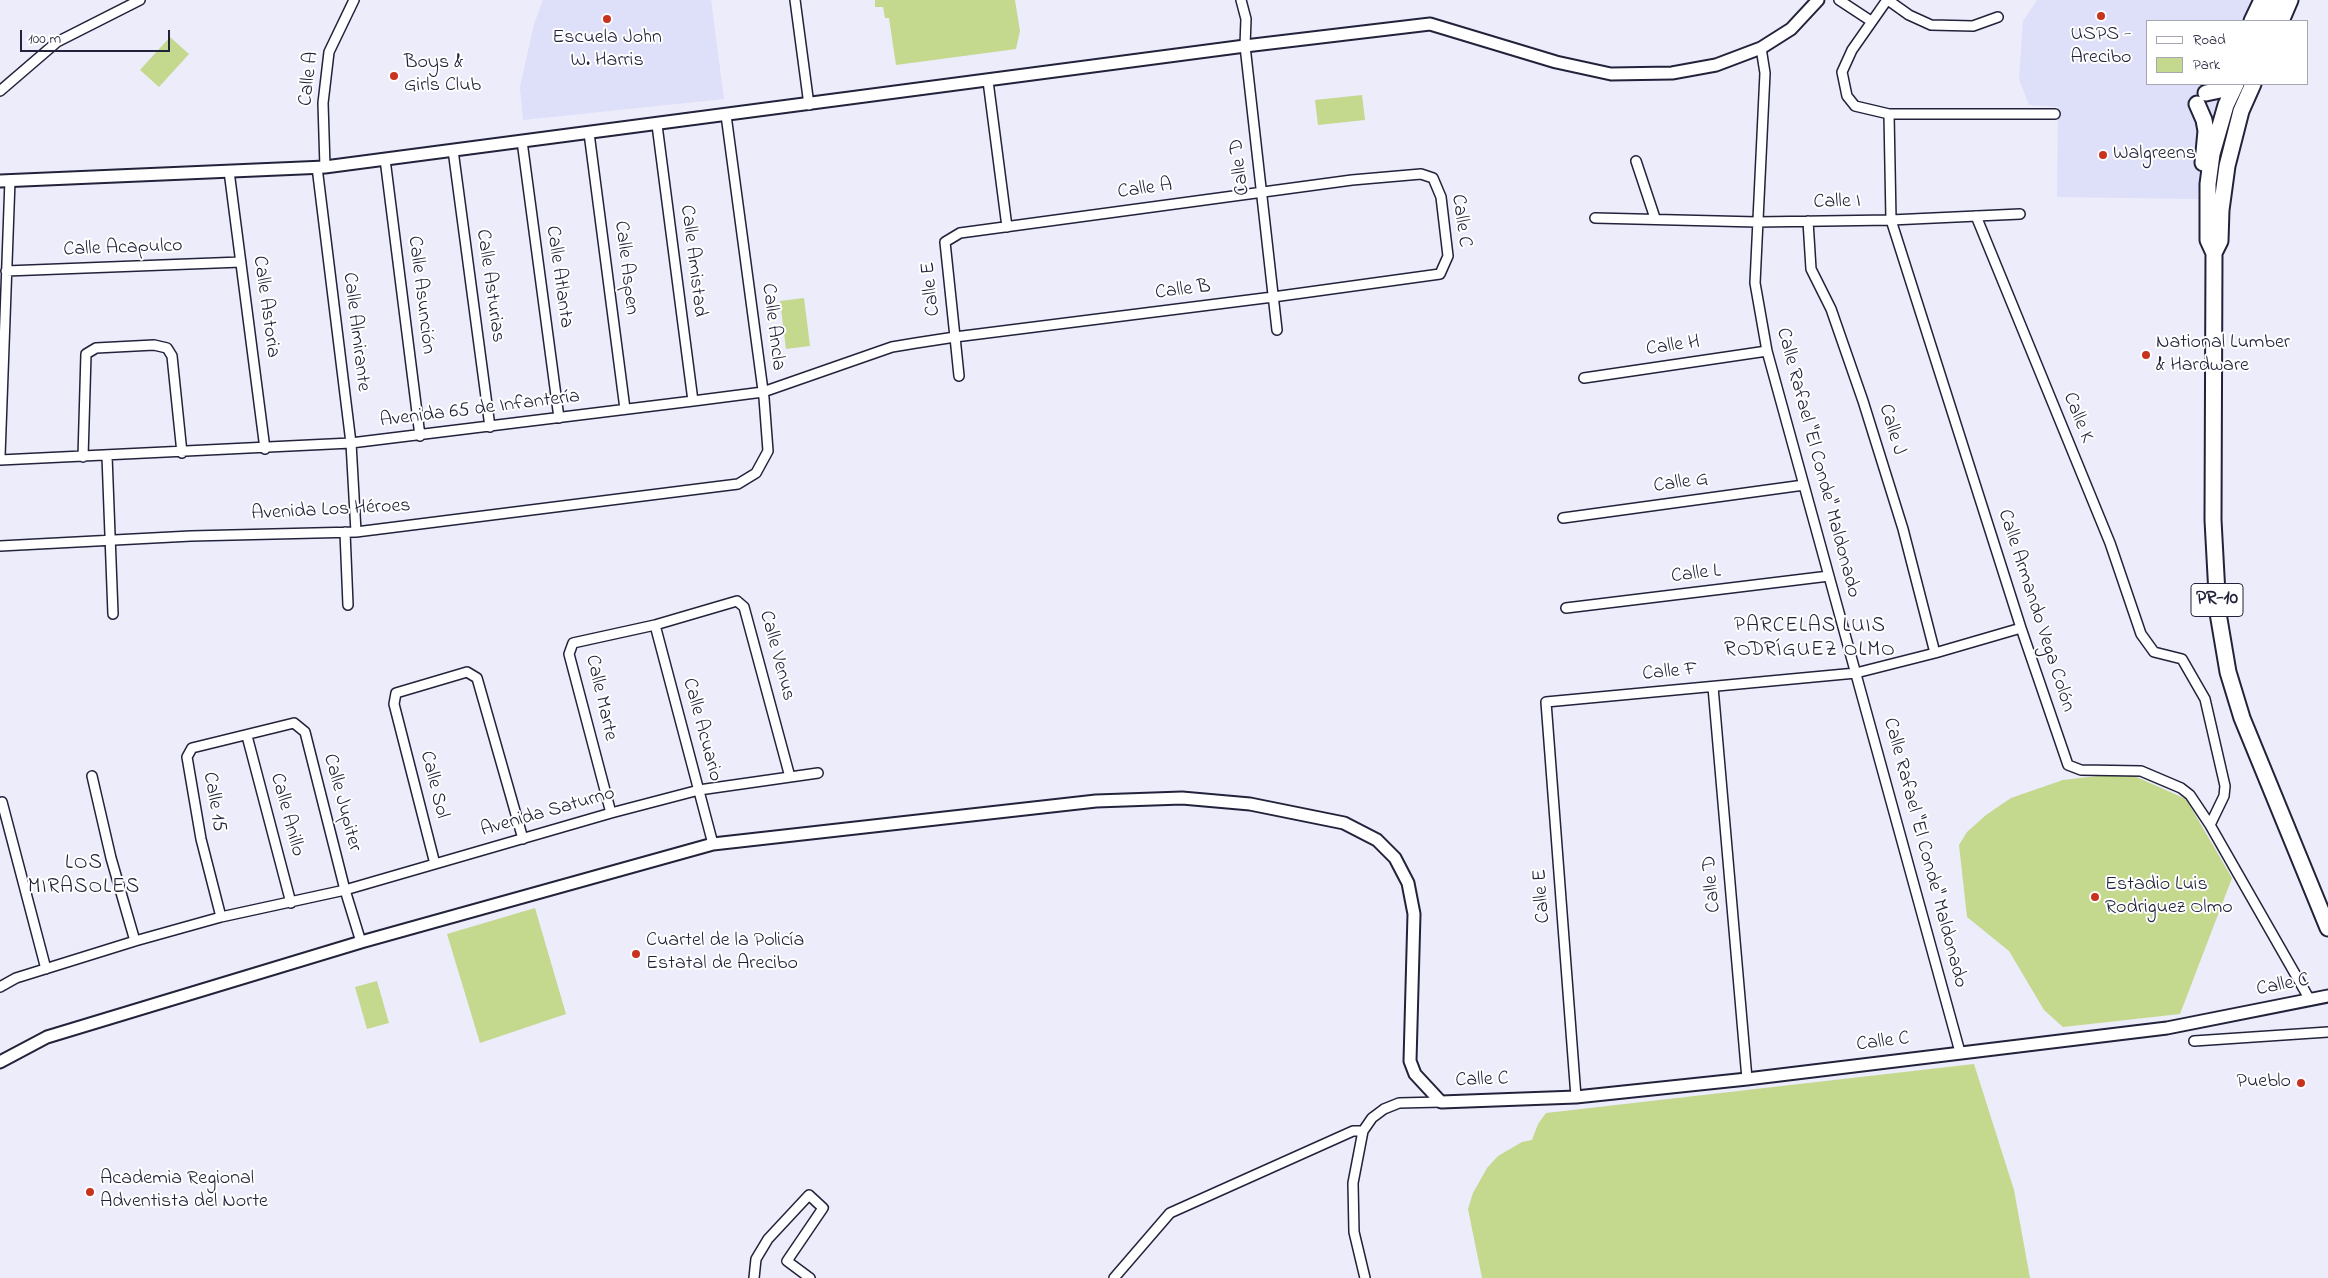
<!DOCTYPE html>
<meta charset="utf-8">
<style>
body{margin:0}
#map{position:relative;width:2328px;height:1278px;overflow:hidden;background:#ececfb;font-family:"Indie Flower",sans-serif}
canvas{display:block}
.legend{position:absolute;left:2146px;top:20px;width:162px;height:65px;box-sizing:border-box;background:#fff;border:1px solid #a7a7b1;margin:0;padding:6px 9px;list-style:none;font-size:15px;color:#22223b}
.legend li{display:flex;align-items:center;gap:10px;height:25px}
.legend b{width:25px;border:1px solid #a7a7b1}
.scale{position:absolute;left:20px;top:30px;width:150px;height:22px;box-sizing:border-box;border:2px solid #22223b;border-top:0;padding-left:6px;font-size:15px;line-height:18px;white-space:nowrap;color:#22223b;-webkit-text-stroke:4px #fff;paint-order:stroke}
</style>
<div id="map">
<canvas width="2328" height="1278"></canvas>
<ul class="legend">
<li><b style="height:6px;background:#fff"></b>Road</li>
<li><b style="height:14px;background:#c4d88e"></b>Park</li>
</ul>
<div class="scale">100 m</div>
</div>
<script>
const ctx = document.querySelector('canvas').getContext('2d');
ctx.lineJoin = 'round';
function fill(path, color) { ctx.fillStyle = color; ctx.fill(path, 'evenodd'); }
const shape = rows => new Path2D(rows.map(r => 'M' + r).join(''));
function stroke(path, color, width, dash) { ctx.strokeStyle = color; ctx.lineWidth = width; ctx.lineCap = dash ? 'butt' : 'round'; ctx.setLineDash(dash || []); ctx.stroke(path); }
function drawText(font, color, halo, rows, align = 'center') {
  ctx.font = font + ' "Indie Flower",sans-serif'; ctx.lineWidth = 4; ctx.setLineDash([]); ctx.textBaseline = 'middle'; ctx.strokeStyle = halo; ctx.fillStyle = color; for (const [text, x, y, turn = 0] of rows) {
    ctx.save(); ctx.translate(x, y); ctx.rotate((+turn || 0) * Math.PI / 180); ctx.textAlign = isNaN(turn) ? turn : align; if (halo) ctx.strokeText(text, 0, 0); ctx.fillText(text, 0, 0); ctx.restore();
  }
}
fill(shape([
 [543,0,711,0,724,99,523,120,520,87,534,24],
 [2037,0,2260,0,2251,21,2147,21,2147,84,2224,84,2212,118,2203,158,2200,199,2057,197,2058,107,2029,105,2019,79,2023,21]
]), '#dedff9');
fill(shape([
 [875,0,1015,0,1020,31,1016,49,896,65,889,18,885,18,883,7,875,7],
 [170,37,189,54,159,87,140,70],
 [1362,95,1365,120,1318,125,1315,100],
 [804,298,810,346,786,349,780,301],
 [2132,775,2186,799,2232,878,2180,1014,2063,1027,2044,1010,2009,951,1967,917,1959,845,1967,832,1986,815,2011,798,2063,780,2097,776],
 [535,908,566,1014,480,1043,447,934],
 [377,981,389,1023,367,1029,355,987],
 [1974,1064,2014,1190,2030,1278,1482,1278,1468,1209,1473,1193,1487,1168,1498,1156,1522,1142,1532,1140,1538,1124,1546,1113]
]), '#c4d88e');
const minor = shape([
 [795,0,809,105],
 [1241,0,1246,19,1245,46,1277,330],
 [1839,0,1871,21],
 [1887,0,1852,50,1842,72,1847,96,1855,106,1889,114,2055,114],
 [1888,0,1909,15,1931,25,1973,26,1998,17],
 [1761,48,1765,73,1755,283,1767,351,1960,1052],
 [988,81,1007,227],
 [0,91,57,42,140,0],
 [1889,114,1891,220,2021,628,2068,765,2081,770,2141,771,2181,788,2190,795,2210,825,2310,1000],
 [657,125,693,401],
 [589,133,625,409],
 [522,141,559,418],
 [453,150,490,427],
 [385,159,420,436],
 [1636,161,1655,218],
 [317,167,351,443,356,532],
 [325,167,323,103,329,52,354,0],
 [229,171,265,449],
 [1976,216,2110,543,2141,634,2154,652,2182,659,2205,699,2225,786,2224,796,2210,825],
 [1595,218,1757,222,1891,220,2020,214],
 [1808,221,1811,269,1831,309,1863,401,1903,529,1935,653],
 [6,271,241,262],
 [1584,378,1767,351],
 [0,456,10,180],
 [107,456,113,614],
 [83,457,86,354,96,348,154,345,167,348,172,356,182,453],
 [0,460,351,443,693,401,763,392,892,347,916,343,955,337,1273,297,1440,274,1448,256,1441,197,1433,178,1421,174,1352,180,960,233,945,242,955,337,959,376],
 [1563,518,1804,485],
 [345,532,348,605],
 [0,546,191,536,356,532,738,484,756,473,768,451,764,398,726,115],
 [1566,608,1829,576],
 [655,625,713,844],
 [1713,687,1747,1079],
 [247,736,291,903],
 [92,776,111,858,135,941],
 [2,802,46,969],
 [611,813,569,654,573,643,655,625,737,601,744,607,790,777],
 [435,864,394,704,396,693,467,672,477,678,523,839],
 [221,917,201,839,187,757,192,748,294,723,305,732,345,890,361,942],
 [0,987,16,978,135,941,221,917,345,890,611,813,699,790,818,773],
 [2194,1041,2328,1032],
 [1576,1097,1546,702,1856,673,1935,653,2021,628],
 [754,1278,756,1259,768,1239,809,1195,823,1208,787,1261,810,1278],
 [1114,1278,1170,1213,1353,1131,1363,1131],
 [1365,1278,1354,1232,1353,1183,1363,1131,1372,1118,1384,1109,1399,1103,1441,1102]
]);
const tertiary = shape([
 [0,181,325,167,1245,46,1430,24,1556,62,1611,74,1672,73,1716,65,1761,48,1791,29,1818,0],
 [0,1062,47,1037,361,942,713,844,1096,801,1182,798,1250,804,1344,823,1377,840,1395,858,1408,883,1414,914,1410,1061,1415,1074,1441,1102,1576,1097,1747,1079,2167,1028,2328,996]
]);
const primary = shape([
 [2252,21,2262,0],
 [2267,21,2277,0],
 [2281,21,2290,0],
 [2236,84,2226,105,2212,154,2208,184,2208,240,2214,253,2213,520,2218,613,2228,672,2242,718,2328,928],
 [2206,93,2220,90,2223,84],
 [2197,104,2204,120,2206,131,2203,163],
 [2214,253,2220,241,2221,210,2227,166,2241,111,2253,84]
]);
stroke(minor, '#22223b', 12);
stroke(tertiary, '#22223b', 15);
stroke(primary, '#22223b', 19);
stroke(minor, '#fff', 9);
stroke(tertiary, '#fff', 11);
stroke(primary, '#fff', 15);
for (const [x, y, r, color] of [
 [2101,16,5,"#c8321e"],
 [607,19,5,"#c8321e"],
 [394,76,5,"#c8321e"],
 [2103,155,5,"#c8321e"],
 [2146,355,5,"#c8321e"],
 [2095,897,5,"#c8321e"],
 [636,954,5,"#c8321e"],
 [2301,1083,5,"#c8321e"],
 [90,1192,5,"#c8321e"]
]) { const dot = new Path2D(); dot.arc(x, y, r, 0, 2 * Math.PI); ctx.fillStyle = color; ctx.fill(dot); stroke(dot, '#fff', 2); }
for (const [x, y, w] of [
 [2217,600,52]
]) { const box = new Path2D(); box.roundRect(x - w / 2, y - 16.5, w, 33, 4); ctx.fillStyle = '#fff'; ctx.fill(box); stroke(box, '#22223b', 1); }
drawText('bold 19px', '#22223b', null, [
 ["PR-10",2217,600]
]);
drawText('20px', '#22223b', '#fff', [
 ["USPS -",2101,36,"center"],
 ["Arecibo",2101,59,"center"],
 ["Escuela John",607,39,"center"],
 ["W. Harris",607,62,"center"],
 ["Boys &",404,64],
 ["Girls Club",404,87],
 ["Walgreens",2113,155],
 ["National Lumber",2156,344],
 ["& Hardware",2156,367],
 ["Estadio Luis",2105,886],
 ["Rodriguez Olmo",2105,909],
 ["Cuartel de la Policía",646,942],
 ["Estatal de Arecibo",646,965],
 ["Pueblo",2291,1083,"right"],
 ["Academia Regional",100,1180],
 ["Adventista del Norte",100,1203]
], 'left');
drawText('20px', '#22223b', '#fff', [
 ["Calle A",310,79,-83],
 ["Calle D",1241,167,-97],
 ["Calle A",1145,190,-8],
 ["Calle I",1837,203,-1],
 ["Calle C",1460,221,82],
 ["Calle Acapulco",123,249,-2],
 ["Calle Amistad",692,261,83],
 ["Calle Aspen",625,268,83],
 ["Calle Atlanta",558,277,82],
 ["Calle Asturias",489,286,82],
 ["Calle E",932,289,-96],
 ["Calle B",1183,291,-7],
 ["Calle Asunción",420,295,83],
 ["Calle Astoria",265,307,82],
 ["Calle Ancla",772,327,83],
 ["Calle Almirante",355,332,83],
 ["Calle H",1673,347,-8],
 ["Avenida 65 de Infantería",480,410,-7],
 ["Calle K",2077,418,68],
 ["Calle J",1891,430,73],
 ["Calle Rafael \"El Conde\" Maldonado",1817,463,75],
 ["Calle G",1681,484,-8],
 ["Avenida Los Héroes",331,511,-3],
 ["Calle L",1696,575,-7],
 ["Calle Armando Vega Colón",2035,611,72],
 ["Calle Venus",776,656,75],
 ["Calle F",1670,673,-5],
 ["Calle Marte",600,698,77],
 ["Calle Acuario",701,730,75],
 ["Calle Sol",433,785,76],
 ["Calle 15",213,802,80],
 ["Calle Jupiter",341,803,75],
 ["Avenida Saturno",548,813,-16],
 ["Calle Anillo",286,815,75],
 ["Calle Rafael \"El Conde\" Maldonado",1924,853,75],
 ["Calle D",1713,884,-95],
 ["Calle E",1543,896,-94],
 ["Calle C",2283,986,-11],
 ["Calle C",1883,1043,-7],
 ["Calle C",1482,1081,-2]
]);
ctx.letterSpacing = '1px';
drawText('21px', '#22223b', '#fff', [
 ["PARCELAS LUIS",1810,628],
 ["RODRÍGUEZ OLMO",1810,652],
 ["LOS",84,865],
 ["MIRASOLES",84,889]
]);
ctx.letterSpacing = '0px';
</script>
